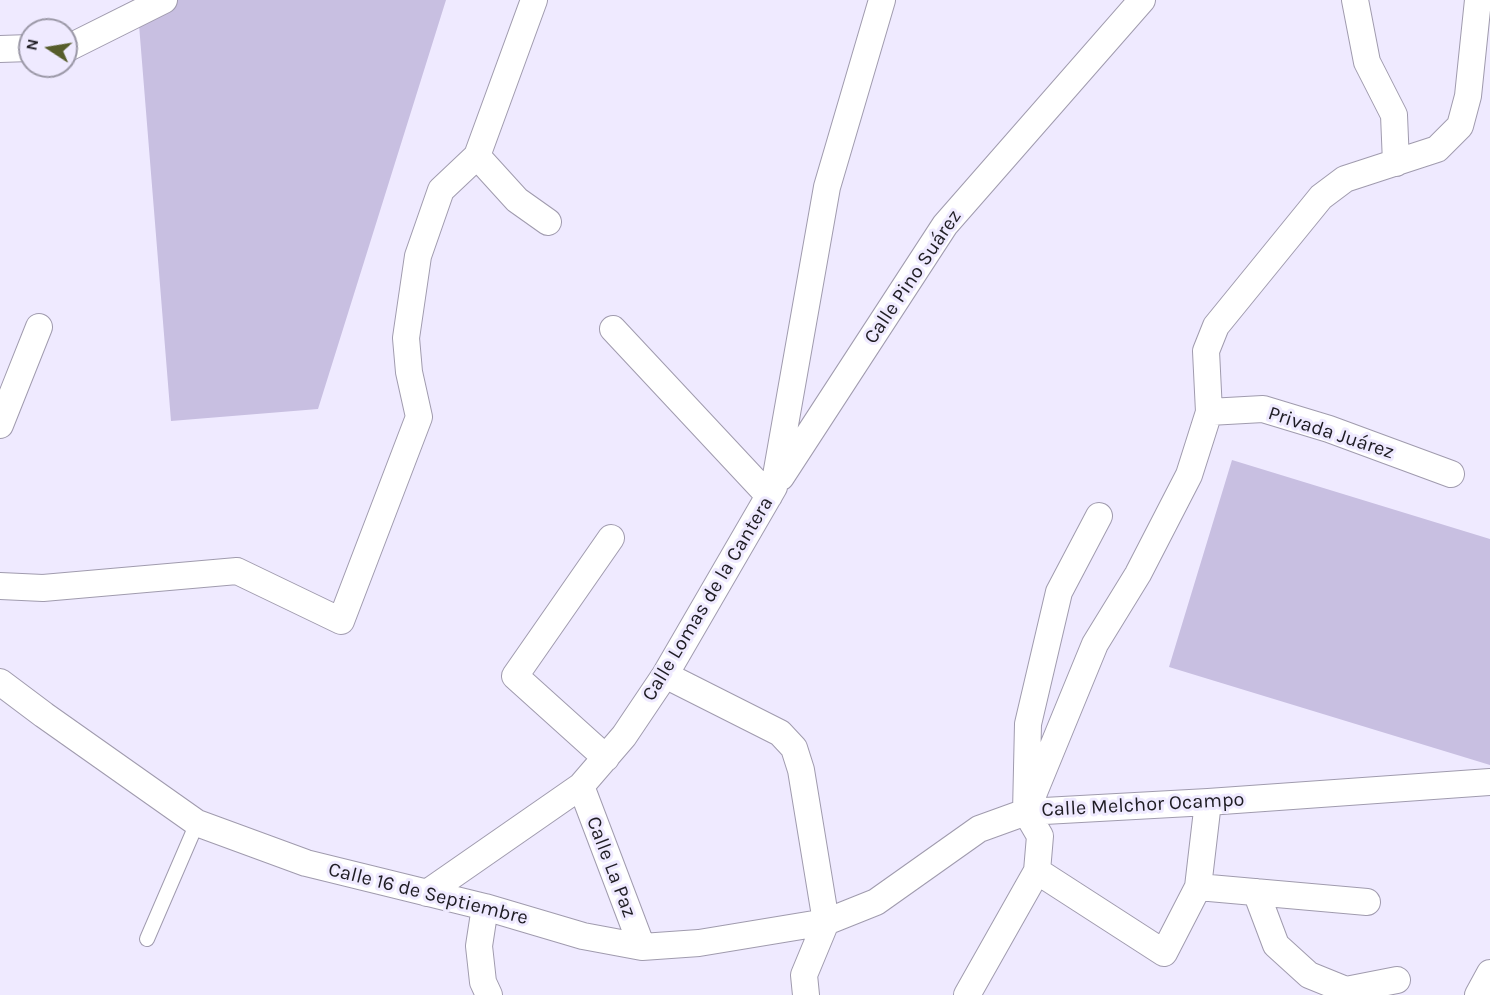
<!DOCTYPE html>
<meta charset="utf-8">
<style>
body{margin:0}
#map{position:relative;width:1490px;height:995px;overflow:hidden;background:#efeaff;font-family:Karla,sans-serif}
canvas{display:block}
.north{position:absolute;left:18px;top:18px;width:60px;height:60px;box-sizing:border-box;background:#efeaff;border:2px solid #9b98a7;border-radius:50%;rotate:282deg;font-size:16px;font-weight:700;line-height:24px;text-align:center;color:#1e1c23}
.north::after{content:'';display:block;margin:auto;width:21px;height:27px;background:#575d2b;clip-path:polygon(50% 0,100% 100%,50% 72%,0 100%)}
</style>
<div id="map">
<canvas width="1490" height="995"></canvas>
<div class="north">N</div>
</div>
<script>
const ctx = document.querySelector('canvas').getContext('2d');
ctx.lineJoin = 'round';
function fill(path, color) { ctx.fillStyle = color; ctx.fill(path, 'evenodd'); }
const shape = rows => new Path2D(rows.map(r => 'M' + r).join(''));
function stroke(path, color, width, dash) { ctx.strokeStyle = color; ctx.lineWidth = width; ctx.lineCap = dash ? 'butt' : 'round'; ctx.setLineDash(dash || []); ctx.stroke(path); }
function drawText(font, color, halo, rows, align = 'center') {
  ctx.font = font + ' Karla,sans-serif'; ctx.lineWidth = 6; ctx.setLineDash([]); ctx.textBaseline = 'middle'; ctx.strokeStyle = halo; ctx.fillStyle = color; for (const [text, x, y, turn = 0] of rows) {
    ctx.save(); ctx.translate(x, y); ctx.rotate((+turn || 0) * Math.PI / 180); ctx.textAlign = isNaN(turn) ? turn : align; if (halo) ctx.strokeText(text, 0, 0); ctx.fillText(text, 0, 0); ctx.restore();
  }
}
fill(shape([
 [137,0,446,0,318,409,171,421],
 [1232,460,1490,539,1490,765,1169,667]
]), '#c8bfe1');
const lane = shape([
 [147,939,197,823]
]);
const street = shape([
 [1355,0,1367,62,1394,115,1396,163],
 [66,47,70,47,164,0],
 [0,49,30,48],
 [477,156,517,200,548,222],
 [613,329,769,496],
 [1209,412,1263,409,1329,429,1451,474],
 [0,425,39,327],
 [781,477,945,225,1142,0],
 [0,586,43,588,237,571,341,621,419,417,409,372,406,338,418,256,441,190,477,156,534,0],
 [665,675,780,733,794,748,801,770,826,922],
 [0,682,44,715,197,823,306,863,485,907,583,936,642,947,699,943,826,922,876,902,979,829,1026,812,1208,802,1490,782],
 [606,758,515,676,611,538],
 [581,786,642,947],
 [1026,812,1095,644,1138,574,1189,475,1209,412,1206,351,1216,326,1321,197,1345,179,1437,149,1460,126,1468,96,1478,0],
 [1037,871,1164,953,1198,887,1208,802],
 [1198,887,1367,902],
 [1256,892,1276,945,1309,975,1346,990,1397,980],
 [427,893,581,786,624,736,665,675,774,487,827,187,882,0],
 [485,907,479,946,483,982,489,995],
 [806,995,804,975,826,922],
 [967,995,1037,871,1040,836,1026,812,1028,724,1059,592,1099,516],
 [1478,995,1490,973]
]);
stroke(lane, '#a09bae', 16);
stroke(street, '#a09bae', 28);
stroke(lane, '#fff', 14);
stroke(street, '#fff', 26);
drawText('20px', '#1e1c23', '#efeaff', [
 ["Calle Pino Suárez",913,277,-56],
 ["Privada Juárez",1331,433,18],
 ["Calle Lomas de la Cantera",708,599,-59],
 ["Calle Melchor Ocampo",1143,805,-3],
 ["Calle La Paz",611,867,69],
 ["Calle 16 de Septiembre",428,894,14]
]);
</script>
